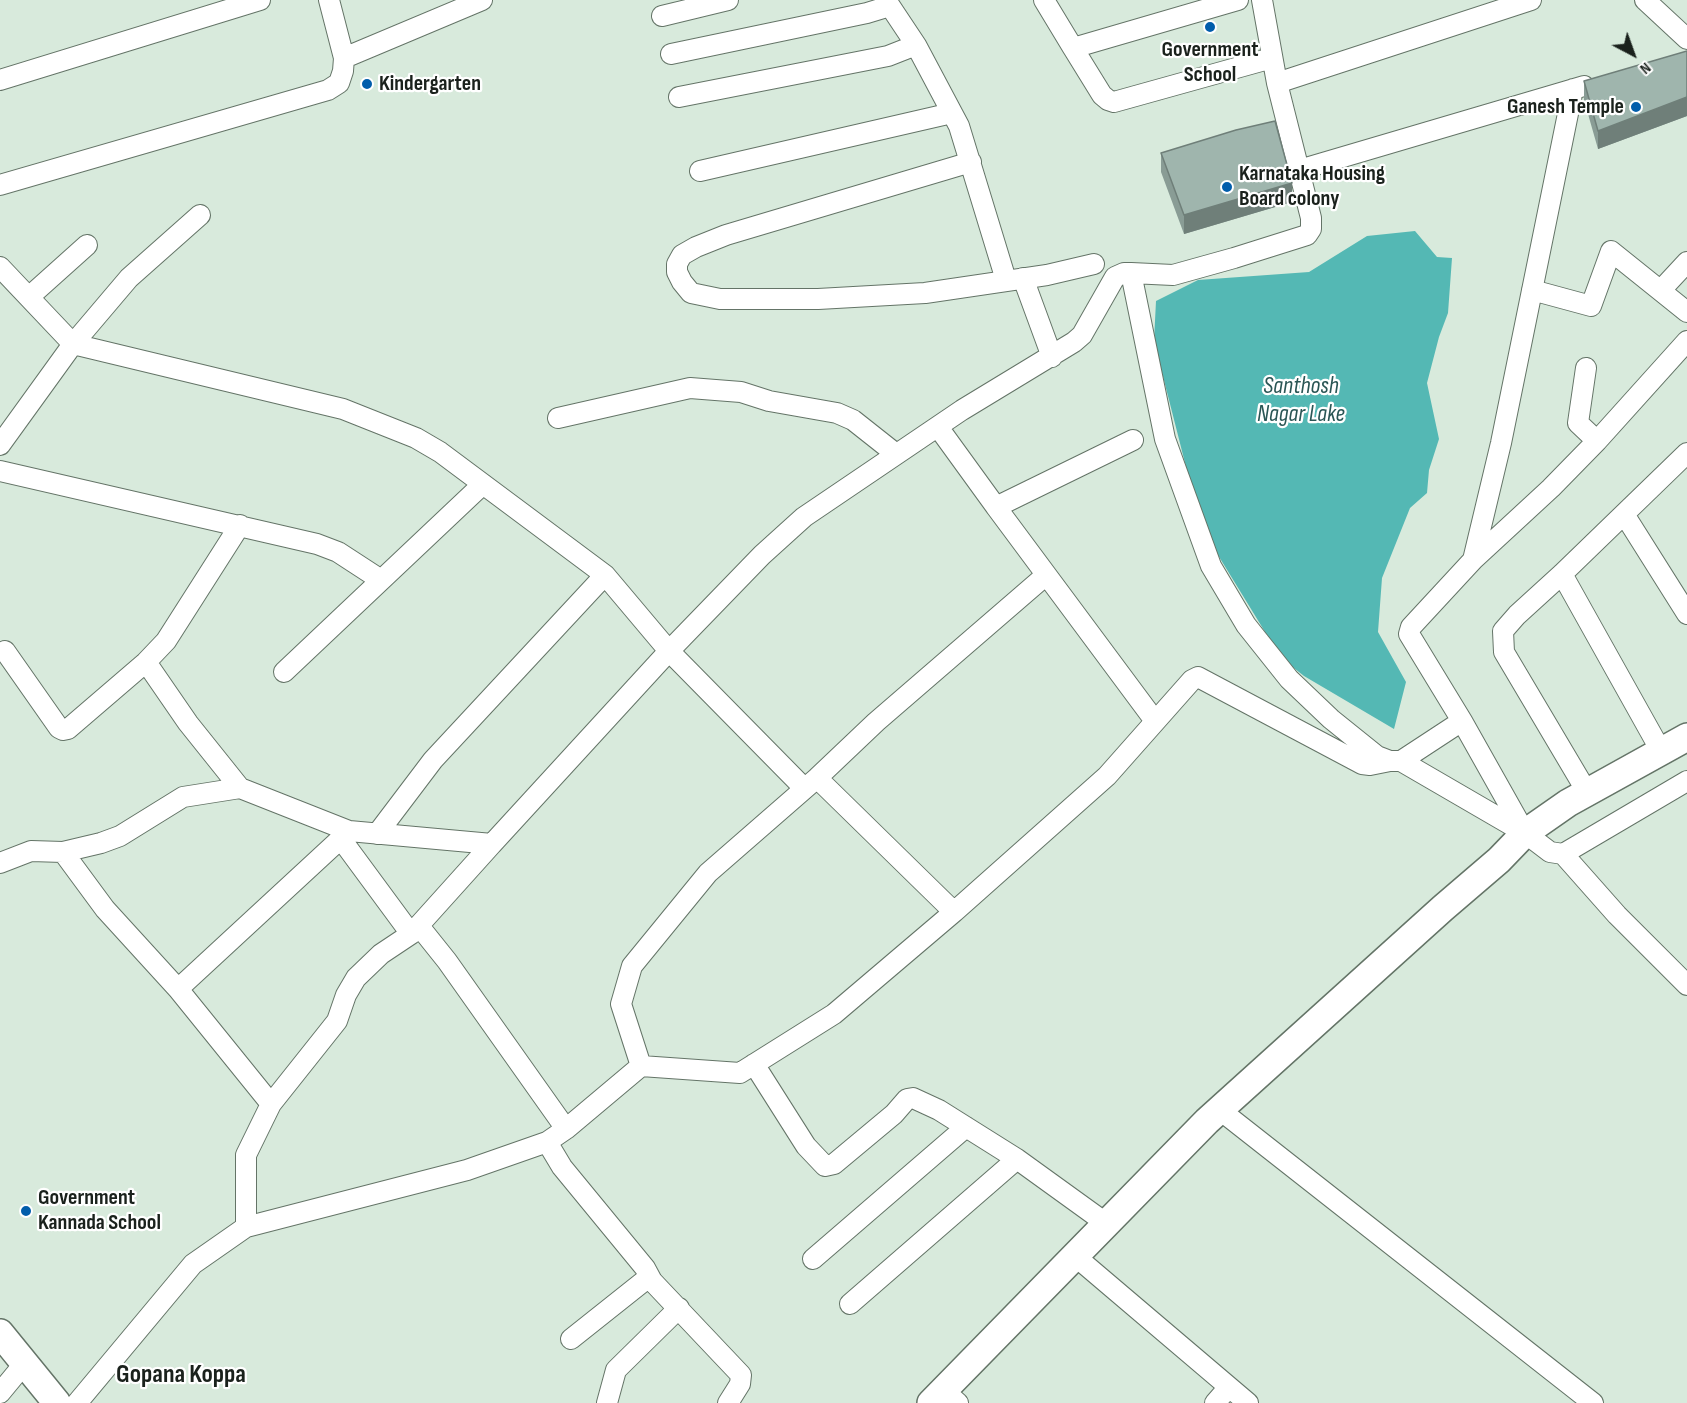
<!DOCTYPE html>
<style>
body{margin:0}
#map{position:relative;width:1687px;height:1403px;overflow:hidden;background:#d8eadc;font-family:"Sofia Sans Condensed",sans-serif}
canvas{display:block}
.north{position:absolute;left:1603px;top:24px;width:60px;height:60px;-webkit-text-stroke:4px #fff;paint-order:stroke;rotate:139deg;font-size:16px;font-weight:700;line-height:24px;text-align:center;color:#1a211c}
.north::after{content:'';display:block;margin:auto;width:21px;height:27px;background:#1a211c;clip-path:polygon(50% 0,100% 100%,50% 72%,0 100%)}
</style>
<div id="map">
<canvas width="1687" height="1403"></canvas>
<div class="north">N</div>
</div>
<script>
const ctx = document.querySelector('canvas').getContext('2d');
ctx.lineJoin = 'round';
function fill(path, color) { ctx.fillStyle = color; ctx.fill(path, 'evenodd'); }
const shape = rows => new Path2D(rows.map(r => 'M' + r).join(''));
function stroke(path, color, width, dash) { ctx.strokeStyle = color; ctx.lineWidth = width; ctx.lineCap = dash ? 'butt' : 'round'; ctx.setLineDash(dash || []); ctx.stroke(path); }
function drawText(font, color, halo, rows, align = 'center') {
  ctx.font = font + ' "Sofia Sans Condensed",sans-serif'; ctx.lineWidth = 4.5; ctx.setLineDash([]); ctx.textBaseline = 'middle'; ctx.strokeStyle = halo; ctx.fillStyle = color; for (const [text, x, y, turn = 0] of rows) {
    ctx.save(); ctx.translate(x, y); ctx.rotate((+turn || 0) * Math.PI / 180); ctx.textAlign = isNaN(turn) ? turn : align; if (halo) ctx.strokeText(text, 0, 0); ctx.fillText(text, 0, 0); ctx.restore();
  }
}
fill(shape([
 [1415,231,1437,257,1452,258,1448,313,1439,337,1427,383,1439,439,1429,470,1427,493,1410,508,1382,578,1378,632,1406,682,1394,729,1304,676,1281,658,1210,542,1197,510,1154,341,1156,301,1198,280,1309,272,1367,236]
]), '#54b8b4');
const street = shape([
 [886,0,916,45,959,126,1006,280],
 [1044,0,1073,48,1238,0],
 [1262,0,1277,83,1531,0],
 [1645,0,1687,39],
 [662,16,728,0],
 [1073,48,1102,95,1108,100,1114,102,1272,58],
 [671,54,867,13,890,6],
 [344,58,482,0],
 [0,80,260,0],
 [679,97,888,56,916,45],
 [971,162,726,235,696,247,682,255,677,264,677,272,682,282,691,293,720,299,818,299,925,293,1047,275,1094,264],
 [1299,170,1584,86],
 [700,171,952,113],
 [0,185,328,90,339,83,343,71,344,58,329,0],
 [0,267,73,344,343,409,416,438,440,452,605,575,669,651,804,788],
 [1131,273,1165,439,1211,566,1246,625,1289,679,1331,719,1377,756,1390,761,1401,761,1525,833,1550,852,1563,854,1687,781],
 [1023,278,1052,357],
 [1532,290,1591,306,1611,251,1687,312],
 [1661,290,1687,262],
 [29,297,87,245],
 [1586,368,1578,423,1597,441],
 [558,418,690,388,741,392,769,401,837,413,853,420,896,454],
 [938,427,996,507],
 [1133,440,996,507,1155,721],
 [0,445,73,344,129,278,200,215],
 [0,471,317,544,338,552,381,580],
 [1624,514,1687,614],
 [1473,560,1551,488,1597,441,1687,341],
 [1562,574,1661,751],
 [5,651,59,728,63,730,68,729,146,662,166,641,240,525],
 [146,662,188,723,240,788],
 [284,672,483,484],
 [1401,761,1462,721],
 [817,778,954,912],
 [1587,792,1504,652,1503,631,1517,615,1562,574,1687,453],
 [1525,833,1462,721,1409,634,1411,627,1473,560,1501,443,1573,89],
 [377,834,433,760,605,575],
 [341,839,411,934],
 [63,852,105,909,178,989,271,1104],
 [1563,854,1617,915,1687,985],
 [0,863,31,851,63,852,101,843,120,836,183,797,240,788,349,831,492,844,669,651,762,555,804,517,962,410,1074,342,1082,335,1115,277,1124,273,1131,273,1173,275,1234,258,1307,235,1311,229,1311,218,1277,83],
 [419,926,447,961,566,1129],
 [178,989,349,831],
 [754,1064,806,1146,825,1166,834,1164,894,1114,907,1099,913,1098,939,1110,1017,1159,1107,1224],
 [641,1066,621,1004,632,966,708,873,817,778,876,722,1045,576],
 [1220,1110,1593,1403],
 [547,1142,562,1167,645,1268,652,1281,741,1375,740,1384,728,1403],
 [246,1227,246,1155,271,1104,337,1021,346,995,356,978,381,954,411,934,492,844],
 [1075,1256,1248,1403],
 [813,1259,966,1127],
 [850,1304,1017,1159],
 [571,1339,649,1277],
 [943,1390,958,1403],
 [0,1393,24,1364],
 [77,1403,193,1264,246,1227,467,1170,547,1142,566,1129,641,1066,740,1073,834,1014,954,912,1107,776,1192,680,1198,677,1362,764,1370,765,1390,761],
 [607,1403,616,1370,679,1308],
 [1215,1403,1229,1387]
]);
const secondary = shape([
 [0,1333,57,1403],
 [931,1403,1207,1121,1443,908,1499,860,1525,833,1568,803,1687,737]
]);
stroke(street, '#647467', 22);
stroke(secondary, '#647467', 30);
stroke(street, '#fff', 20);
stroke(secondary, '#fff', 27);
fill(shape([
 [1687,51,1687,116,1598,149,1584,100,1584,81],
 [1161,153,1292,202,1184,234,1161,172]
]), '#899c95');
fill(shape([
 [1687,97,1687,116,1598,149,1598,131],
 [1292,183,1292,202,1184,234,1184,215]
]), '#6f7f79');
const building = shape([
 [1687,51,1687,97,1598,131,1584,81,1687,51],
 [1275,121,1292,183,1184,215,1161,153,1236,130,1275,121]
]);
fill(building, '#9fb5ad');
stroke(building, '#6f7f79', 1.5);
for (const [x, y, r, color] of [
 [1210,27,6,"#015dab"],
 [367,84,6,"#015dab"],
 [1636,107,6,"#015dab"],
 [1227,187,6,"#015dab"],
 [26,1211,6,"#015dab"]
]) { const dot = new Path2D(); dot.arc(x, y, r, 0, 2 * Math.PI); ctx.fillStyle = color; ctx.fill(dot); stroke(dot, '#fff', 2); }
drawText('bold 22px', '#1a211c', '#fff', [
 ["Government",1210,50,"center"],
 ["School",1210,75,"center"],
 ["Kindergarten",379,84],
 ["Ganesh Temple",1624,107,"right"],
 ["Karnataka Housing",1239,174],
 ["Board colony",1239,199],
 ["Government",38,1198],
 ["Kannada School",38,1223]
], 'left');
drawText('italic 24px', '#2a5655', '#fff', [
 ["Santhosh",1301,387],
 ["Nagar Lake",1301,415]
]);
drawText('bold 26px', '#1a211c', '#fff', [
 ["Gopana Koppa",181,1375]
]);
</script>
